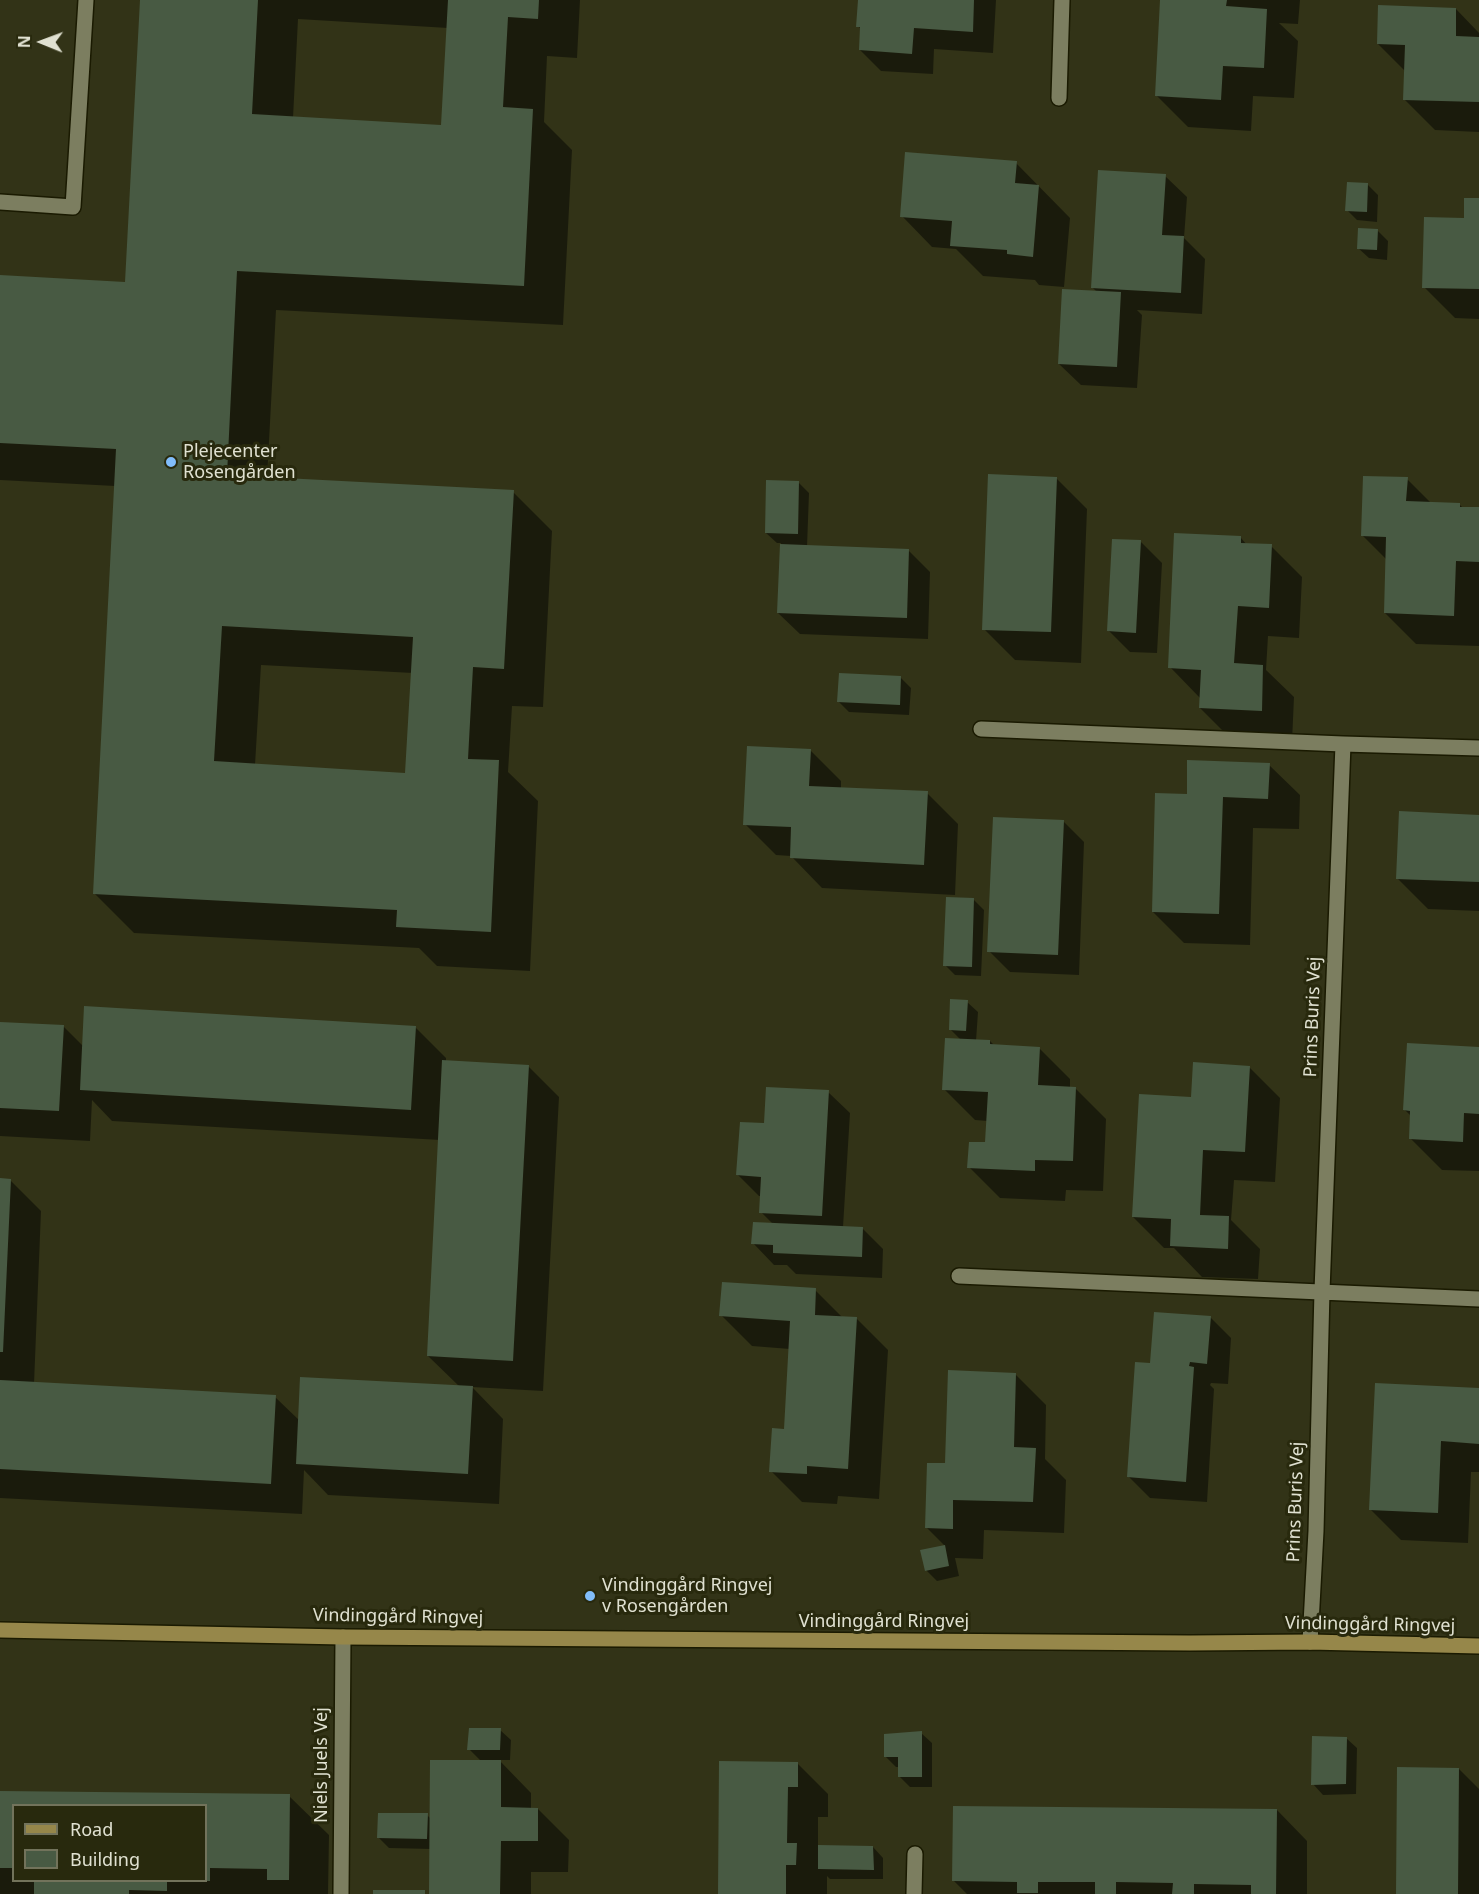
<!DOCTYPE html>
<meta charset="utf-8">
<style>
body{margin:0}
#map{position:relative;width:1479px;height:1894px;overflow:hidden;background:#323317;font-family:"Noto Sans",sans-serif}
canvas{display:block}
.legend{position:absolute;left:12px;top:1804px;width:195px;height:78px;box-sizing:border-box;background:#28290d;border:2px solid #72735b;margin:0;padding:8px 10px;list-style:none;font-size:18px;color:#e0e1d1}
.legend li{display:flex;align-items:center;gap:12px;height:30px}
.legend b{width:30px;border:2px solid #72735b}
.north{position:absolute;left:12px;top:12px;width:60px;height:60px;-webkit-text-stroke:4px #28290d;paint-order:stroke;rotate:271deg;font-size:16px;font-weight:700;line-height:24px;text-align:center;color:#e0e1d1}
.north::after{content:'';display:block;margin:auto;width:21px;height:27px;background:#e0e1d1;clip-path:polygon(50% 0,100% 100%,50% 72%,0 100%)}
</style>
<div id="map">
<canvas width="1479" height="1894"></canvas>
<ul class="legend">
<li><b style="height:8px;background:#96874a"></b>Road</li>
<li><b style="height:16px;background:#485a43"></b>Building</li>
</ul>
<div class="north">N</div>
</div>
<script>
const ctx = document.querySelector('canvas').getContext('2d');
ctx.lineJoin = 'round';
function fill(path, color) { ctx.fillStyle = color; ctx.fill(path, 'evenodd'); }
const shape = rows => new Path2D(rows.map(r => 'M' + r).join(''));
function stroke(path, color, width, dash) { ctx.strokeStyle = color; ctx.lineWidth = width; ctx.lineCap = dash ? 'butt' : 'round'; ctx.setLineDash(dash || []); ctx.stroke(path); }
function drawText(font, color, halo, rows, align = 'center') {
  ctx.font = font + ' "Noto Sans",sans-serif'; ctx.lineWidth = 6; ctx.setLineDash([]); ctx.textBaseline = 'middle'; ctx.strokeStyle = halo; ctx.fillStyle = color; for (const [text, x, y, turn = 0] of rows) {
    ctx.save(); ctx.translate(x, y); ctx.rotate((+turn || 0) * Math.PI / 180); ctx.textAlign = isNaN(turn) ? turn : align; if (halo) ctx.strokeText(text, 0, 0); ctx.fillText(text, 0, 0); ctx.restore();
  }
}
fill(shape([
 [141,0,580,0,577,58,547,56,544,122,572,150,563,325,276,310,267,479,513,492,552,531,543,707,512,706,508,772,538,801,530,971,437,966,419,948,134,933,94,893,115,486,0,480,0,277,127,283],
 [298,19,448,28,442,126,293,118],
 [261,665,413,673,407,774,255,765],
 [860,0,996,0,993,53,934,49,933,74,881,71,860,50,861,29,858,26],
 [1162,0,1300,0,1298,24,1279,23,1298,41,1294,98,1253,96,1251,131,1188,127,1157,96],
 [1456,9,1479,33,1479,132,1435,130,1404,99,1405,71,1378,44],
 [1016,163,1070,218,1064,287,1039,285,1035,280,983,276,956,249,932,247,902,216],
 [1165,176,1187,197,1184,238,1205,259,1202,314,1137,310,1142,315,1137,388,1081,385,1059,364,1097,292,1092,287],
 [1368,185,1378,195,1377,222,1357,220,1347,210],
 [1479,199,1479,319,1455,318,1424,287],
 [1377,230,1388,241,1387,260,1369,258,1358,248],
 [1056,478,1087,509,1081,663,1015,660,984,629],
 [1407,479,1431,503,1459,504,1463,508,1479,509,1479,646,1416,644,1385,613,1387,560,1363,536],
 [799,483,809,493,807,547,909,551,930,572,928,639,800,634,778,613,781,543,777,543,766,533],
 [1241,538,1247,545,1271,546,1302,577,1299,638,1268,636,1266,670,1294,697,1292,742,1231,739,1200,708,1201,699,1170,667],
 [1141,542,1162,563,1157,653,1130,652,1109,631],
 [900,677,911,688,909,715,849,712,839,702],
 [810,750,841,781,841,789,927,793,958,824,955,895,822,888,791,856,776,855,745,824],
 [1269,765,1300,795,1299,829,1253,828,1250,945,1184,943,1153,912,1188,795],
 [1479,816,1479,911,1428,909,1397,878],
 [1063,821,1084,842,1079,975,1010,972,989,951],
 [974,900,984,910,981,976,955,975,945,965],
 [967,1002,978,1012,976,1041,990,1041,995,1046,1039,1048,1070,1079,1070,1088,1075,1088,1106,1119,1103,1191,1066,1190,1065,1201,1000,1198,969,1167,987,1144,988,1121,975,1120,944,1089,961,1040,950,1029],
 [0,1023,63,1026,84,1047,415,1027,446,1058,446,1062,528,1066,559,1097,543,1391,472,1387,503,1419,499,1504,328,1495,304,1470,302,1514,0,1498,0,1180,10,1180,41,1211,34,1384,275,1397,300,1421,460,1387,428,1356,440,1140,112,1121,92,1100,90,1141,0,1136],
 [1479,1049,1479,1171,1442,1170,1411,1139,1412,1117,1405,1110],
 [1249,1067,1280,1098,1275,1182,1234,1180,1231,1220,1260,1249,1258,1279,1202,1277,1174,1248,1164,1248,1133,1217,1193,1098],
 [828,1092,850,1113,843,1227,862,1228,883,1249,882,1278,796,1274,787,1265,774,1265,753,1243,773,1224,761,1212,762,1196,759,1196,738,1175,765,1125],
 [815,1290,843,1318,857,1319,888,1350,879,1499,838,1496,837,1504,802,1502,771,1471,785,1430,790,1349,752,1346,721,1315],
 [1210,1317,1231,1338,1228,1384,1211,1383,1210,1385,1214,1389,1207,1502,1150,1498,1129,1477,1152,1365],
 [1015,1374,1046,1405,1045,1459,1066,1480,1064,1533,984,1530,983,1559,955,1558,959,1576,937,1581,926,1570,922,1551,945,1546,926,1527,947,1465],
 [1479,1389,1479,1472,1471,1472,1468,1543,1401,1540,1370,1509],
 [500,1730,511,1740,510,1760,499,1760,531,1793,531,1809,538,1809,569,1840,568,1872,531,1872,531,1894,431,1894,431,1849,389,1848,379,1838,427,1815,431,1819,481,1761,469,1749],
 [921,1733,932,1743,932,1787,910,1787,899,1776,899,1767,896,1767,885,1756],
 [1346,1738,1357,1748,1356,1794,1323,1795,1313,1784],
 [797,1763,828,1794,828,1817,818,1817,818,1847,873,1847,883,1858,883,1879,830,1879,827,1876,827,1894,720,1894],
 [1459,1769,1479,1789,1479,1894,1398,1894],
 [0,1792,289,1796,329,1835,328,1894,0,1894],
 [14,1806,206,1806,206,1880,14,1880],
 [1277,1810,1307,1841,1307,1894,967,1894,954,1881]
]), '#0007');
fill(shape([
 [140,0,258,0,252,114,441,125,448,0,539,0,538,19,508,17,503,107,533,109,524,286,237,271,227,475,514,490,504,669,473,667,468,759,499,760,491,932,396,927,397,910,93,894,116,449,0,443,0,275,125,282],
 [222,626,413,637,405,773,214,761],
 [858,0,974,0,973,32,914,28,912,54,859,50,860,27,856,27],
 [1160,0,1227,0,1226,6,1267,9,1264,68,1223,66,1221,100,1155,96],
 [1378,5,1456,8,1456,36,1479,37,1479,102,1403,100,1405,45,1377,44],
 [905,152,1017,161,1015,183,1039,185,1033,257,1007,254,1007,250,950,246,952,221,900,217],
 [1098,170,1166,174,1162,235,1184,236,1181,293,1091,288],
 [1347,182,1368,183,1367,212,1345,211],
 [1464,198,1479,198,1479,289,1422,288,1424,217,1464,218],
 [1358,228,1378,229,1377,250,1357,249],
 [1062,289,1121,292,1117,367,1058,364],
 [988,474,1057,477,1051,632,982,630],
 [1363,476,1408,477,1406,501,1460,503,1460,507,1479,507,1479,562,1456,561,1454,616,1384,613,1386,537,1361,536],
 [766,480,799,481,798,534,765,533],
 [1174,533,1241,536,1241,543,1272,544,1269,608,1238,606,1234,663,1263,665,1262,711,1199,708,1201,670,1168,668],
 [1112,539,1141,540,1136,633,1107,631],
 [780,544,909,549,907,618,777,613],
 [839,673,901,676,900,705,837,702],
 [747,746,811,749,809,786,928,791,924,865,790,858,791,827,743,825],
 [1187,760,1270,763,1268,799,1223,797,1219,914,1152,912,1155,793,1187,794],
 [1399,811,1479,815,1479,882,1396,879],
 [993,817,1064,820,1058,955,987,952],
 [946,897,974,898,972,967,943,966],
 [950,999,968,1000,966,1031,949,1030],
 [84,1006,416,1026,411,1110,80,1090],
 [0,1022,64,1025,59,1111,0,1108],
 [945,1038,990,1040,990,1044,1040,1047,1038,1085,1076,1087,1073,1161,1035,1160,1035,1171,967,1168,969,1142,985,1142,988,1092,942,1090],
 [1407,1043,1479,1047,1479,1114,1464,1113,1463,1142,1409,1139,1410,1111,1403,1110],
 [442,1060,529,1065,513,1361,427,1356],
 [1193,1062,1250,1066,1245,1152,1203,1150,1200,1215,1229,1216,1228,1249,1170,1246,1171,1219,1132,1217,1139,1094,1191,1097],
 [766,1087,829,1090,822,1216,759,1213,761,1177,736,1175,740,1122,764,1123],
 [0,1178,11,1179,3,1352,0,1352],
 [753,1222,863,1227,862,1257,773,1253,773,1245,751,1244],
 [722,1282,816,1288,815,1315,857,1317,848,1469,807,1466,807,1474,769,1472,772,1428,784,1429,790,1321,719,1316],
 [1154,1312,1211,1316,1207,1364,1190,1362,1189,1366,1194,1367,1186,1482,1127,1477,1135,1362,1150,1363],
 [948,1370,1016,1373,1014,1447,1036,1448,1033,1502,953,1500,953,1529,925,1528,927,1463,945,1463],
 [300,1377,473,1386,468,1474,296,1464],
 [0,1380,276,1395,271,1484,0,1469],
 [1375,1383,1479,1388,1479,1444,1441,1441,1438,1513,1369,1510],
 [945,1545,949,1566,925,1571,920,1550],
 [469,1728,501,1728,500,1750,467,1750],
 [922,1731,922,1777,898,1777,898,1757,884,1757,884,1734],
 [1312,1736,1347,1737,1346,1784,1311,1785],
 [430,1760,501,1760,501,1807,538,1808,538,1841,501,1841,500,1894,429,1894],
 [719,1761,798,1762,798,1787,788,1787,787,1843,797,1843,796,1865,786,1865,786,1894,718,1894],
 [1397,1767,1459,1768,1458,1894,1396,1894],
 [0,1791,290,1794,289,1880,267,1880,267,1869,210,1868,210,1881,206,1881,206,1806,14,1806,14,1868,0,1868],
 [953,1806,1277,1809,1276,1894,1251,1894,1251,1885,1194,1884,1194,1894,1172,1894,1173,1883,1116,1882,1116,1894,1095,1894,1095,1882,1038,1882,1038,1893,1017,1893,1017,1882,952,1881],
 [378,1813,428,1813,427,1839,377,1838],
 [818,1845,873,1846,874,1870,818,1869],
 [34,1880,167,1880,167,1891,129,1890,129,1894,34,1894],
 [373,1890,425,1890,425,1894,373,1894]
]), '#485a43');
const lane = shape([
 [0,202,73,207,86,0]
]);
const street = shape([
 [1059,98,1062,0],
 [981,729,1343,744,1479,748],
 [959,1276,1479,1299],
 [1310,1642,1316,1531,1322,1291,1343,744],
 [341,1894,343,1637],
 [914,1894,915,1854]
]);
const secondary = shape([
 [0,1630,343,1637,1190,1643,1310,1642,1479,1646]
]);
stroke(lane, '#1a1a01', 18);
stroke(street, '#1a1a01', 18);
stroke(secondary, '#1a1a01', 18);
stroke(lane, '#7c7e60', 15);
stroke(street, '#7c7e60', 15);
stroke(secondary, '#96874a', 15);
for (const [x, y, r, color] of [
 [171,462,6,"#81bdfa"],
 [590,1596,6,"#81bdfa"]
]) { const dot = new Path2D(); dot.arc(x, y, r, 0, 2 * Math.PI); ctx.fillStyle = color; ctx.fill(dot); stroke(dot, '#28290d', 2); }
drawText('18px', '#e0e1d1', '#28290d', [
 ["Plejecenter",183,452],
 ["Rosengården",183,473],
 ["Vindinggård Ringvej",602,1586],
 ["v Rosengården",602,1607]
], 'left');
drawText('18px', '#e0e1d1', '#28290d', [
 ["Prins Buris Vej",1313,1017,-88],
 ["Prins Buris Vej",1296,1502,-88],
 ["Vindinggård Ringvej",398,1617,1],
 ["Vindinggård Ringvej",884,1622],
 ["Vindinggård Ringvej",1370,1625,1],
 ["Niels Juels Vej",322,1765,-90]
]);
</script>
